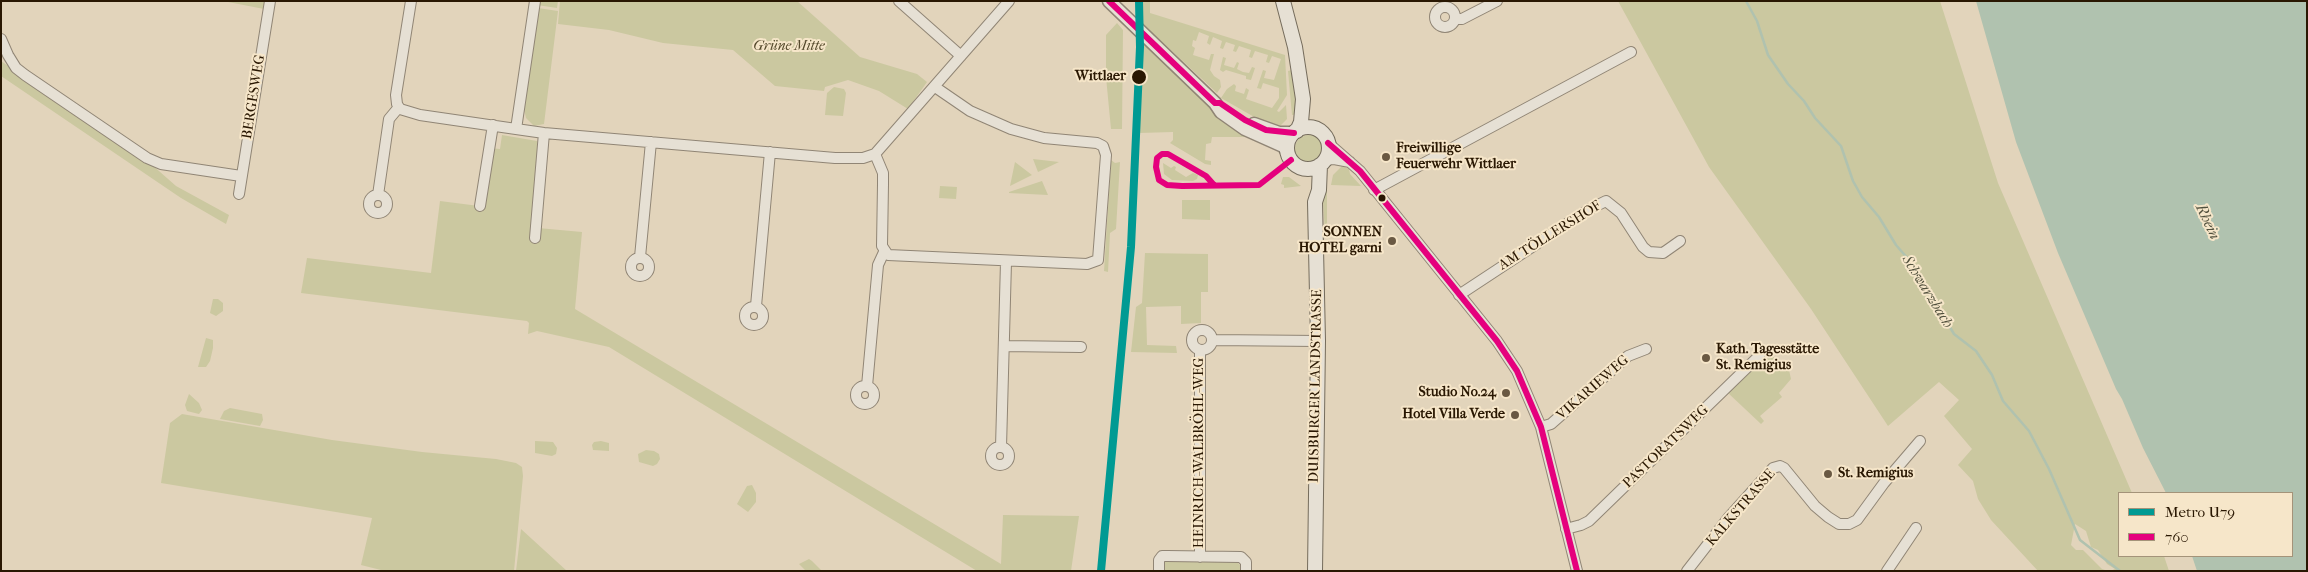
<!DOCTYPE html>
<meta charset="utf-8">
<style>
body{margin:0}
#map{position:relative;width:2308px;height:572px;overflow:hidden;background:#e2d4bb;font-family:"IM FELL French Canon",serif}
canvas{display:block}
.frame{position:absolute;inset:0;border:2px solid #291702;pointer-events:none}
.legend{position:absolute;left:2118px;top:492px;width:175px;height:65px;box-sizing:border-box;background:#f6e6c9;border:1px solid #a49379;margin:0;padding:6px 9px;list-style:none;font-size:15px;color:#291702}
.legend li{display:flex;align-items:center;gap:10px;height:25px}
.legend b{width:25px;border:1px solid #a49379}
</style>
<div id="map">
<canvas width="2308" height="572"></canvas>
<div class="frame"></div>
<ul class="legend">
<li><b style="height:6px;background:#009a93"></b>Metro U79</li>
<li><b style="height:6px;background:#e5007d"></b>760</li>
</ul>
</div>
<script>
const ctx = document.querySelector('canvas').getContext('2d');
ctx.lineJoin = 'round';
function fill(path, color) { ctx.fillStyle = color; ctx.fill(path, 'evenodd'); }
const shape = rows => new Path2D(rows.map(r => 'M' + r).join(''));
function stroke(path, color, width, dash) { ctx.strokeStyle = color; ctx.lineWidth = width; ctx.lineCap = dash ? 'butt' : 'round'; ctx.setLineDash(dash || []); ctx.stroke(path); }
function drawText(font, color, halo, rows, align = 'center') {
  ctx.font = font + ' "IM FELL French Canon",serif'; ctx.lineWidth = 4; ctx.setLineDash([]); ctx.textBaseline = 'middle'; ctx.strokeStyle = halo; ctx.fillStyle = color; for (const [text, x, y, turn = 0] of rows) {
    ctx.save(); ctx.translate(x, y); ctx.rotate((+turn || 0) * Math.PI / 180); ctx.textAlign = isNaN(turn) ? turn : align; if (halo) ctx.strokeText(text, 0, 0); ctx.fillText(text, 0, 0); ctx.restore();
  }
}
fill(shape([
 [223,1,265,1,264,9],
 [538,1,558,1,557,8,537,5],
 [560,1,797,1,860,57,917,74,927,82,908,109,879,91,848,80,825,87,824,91,775,86,733,50,663,43,609,30,558,24],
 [1142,1,1150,1,1150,13,1285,55,1287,95,1277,111,1279,112,1286,105,1287,119,1277,129,1260,123,1256,118,1221,98,1227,89,1234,84,1236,86,1235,91,1244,94,1246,88,1249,90,1246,99,1272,108,1279,98,1279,88,1263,83,1261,89,1257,88,1263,70,1266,71,1264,78,1274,80,1281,59,1272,56,1269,63,1266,62,1268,55,1255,51,1252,58,1249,57,1251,50,1239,46,1236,52,1233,51,1235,45,1226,42,1223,49,1220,48,1222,41,1213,37,1210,45,1207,43,1209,36,1199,32,1196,41,1193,40,1192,46,1195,48,1193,55,1209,60,1211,54,1214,54,1210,70,1214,76,1220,80,1221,87,1217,93,1142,23],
 [1618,1,1940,1,1998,183,2132,493,2119,493,2119,556,2164,556,2169,571,2110,571,2115,569,2107,564,2098,550,2091,547,2086,531,2075,524,2071,545,2076,550,2083,550,2102,569,2108,571,2038,571,1991,520,1978,499,1973,481,1958,465,1972,449,1944,416,1959,400,1939,382,1888,426,1811,309,1709,167],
 [538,8,558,11,544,124,534,126,526,118,523,105],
 [1117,23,1123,30,1122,129,1111,129,1106,77,1106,35],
 [1142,40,1248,137,1212,137,1211,143,1206,144,1205,160,1211,161,1211,165,1205,164,1170,143,1173,140,1173,132,1139,133],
 [1223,57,1226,58,1224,65,1234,68,1237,62,1239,63,1237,69,1243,72,1249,73,1252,67,1255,68,1251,80,1246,79,1246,76,1226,70,1223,72,1220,70],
 [1,61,151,164,176,186,229,215,226,224,181,198,1,76],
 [1292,70,1298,114,1292,115,1288,71],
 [834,87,844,89,846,93,843,116,825,115,827,93],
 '1295 149a14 14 0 1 1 28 0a14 14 0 1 1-28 0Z',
 [502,135,537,141,540,157,538,228,582,232,575,309,1001,564,1003,515,1079,516,1071,571,977,571,609,347,537,331,528,334,529,323,527,321,301,293,307,258,431,273,440,201,479,206,490,148,500,149],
 [1033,159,1059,162,1038,172],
 [1111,160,1115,163,1120,162,1116,229,1110,233,1108,272,1104,271],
 [1015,162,1032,175,1010,186],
 [1163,163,1171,168,1174,166,1176,167,1175,170,1186,177,1193,173,1198,175,1197,179,1193,181,1172,180,1164,174],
 [1342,166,1349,169,1350,174,1361,186,1331,185,1333,175],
 [1283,177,1289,177,1301,186,1284,188,1284,185,1281,184],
 [1042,181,1048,195,1009,193,1009,192],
 [1322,184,1327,187,1327,234,1325,234],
 [940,186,957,187,956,199,939,198],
 [1182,200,1210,200,1210,220,1182,219],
 [1145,253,1208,254,1208,292,1201,292,1201,323,1181,324,1181,306,1146,307,1147,345,1176,346,1177,353,1131,352,1136,307,1142,303],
 [213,299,218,299,223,303,223,311,216,316,210,313],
 [206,338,213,340,213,348,210,361,206,367,198,367],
 [1773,356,1789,370,1791,379,1779,393,1782,397,1760,416,1764,421,1761,424,1727,392,1760,360],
 [189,394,199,403,202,410,199,414,187,411,185,405],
 [230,408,262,414,263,420,260,426,220,419,224,411],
 [182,414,332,440,422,452,496,459,516,463,522,467,523,476,514,571,385,571,361,565,372,518,161,483,170,423],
 [535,441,553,442,557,448,556,454,552,456,535,453],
 [601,441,609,443,609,451,593,450,592,445,594,442],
 [646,450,654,451,659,454,660,459,657,464,653,466,639,462,638,454],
 [752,485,756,493,756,502,748,512,737,504,747,486],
 [521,529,567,571,516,571],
 [809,559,812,561,822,571,806,571,799,564],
 [1164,561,1237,562,1240,565,1240,571,1162,571]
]), '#cbc8a0');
fill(shape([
 [1976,1,2307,1,2307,571,2197,571,2192,556,2292,556,2292,493,2166,493,2143,448,2122,399,2116,389,2058,253,2016,142]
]), '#b0c2af');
stroke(shape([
 [1746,1,1757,21,1768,55,1788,84,1804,101,1815,118,1841,146,1853,181,1862,197,1879,217,1896,245,1910,261,1954,334,1976,351,1992,375,2003,401,2029,431,2049,469,2080,540,2120,571]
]), '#b0c2af', 2.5);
const minor = shape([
 [411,1,396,95,397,104,400,109,420,115,516,129,535,1],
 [899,1,961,56],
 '1435 17a10 10 0 1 1 20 0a10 10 0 1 1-20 0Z',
 [1456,19,1462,19,1497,1],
 [1,39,8,55,16,68,25,75,147,158,161,164,241,176],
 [516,129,544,133,835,158,863,158,875,154,1009,1],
 [1328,143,1360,171,1497,341,1517,371,1541,427,1577,571],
 [875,154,883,173,883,184,882,246,888,255,1087,264,1098,260,1106,155,1103,146,1097,143,1044,138,1011,129,970,111,935,87],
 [1325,160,1334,159,1350,162],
 [1374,190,1631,52],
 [239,194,270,1],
 '369 204a9 9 0 1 1 18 0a9 9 0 1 1-18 0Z',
 [378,195,389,119,399,107],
 [480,206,493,125],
 [535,238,544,133],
 [640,257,651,142],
 '631 267a9 9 0 1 1 18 0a9 9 0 1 1-18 0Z',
 [1459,295,1588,210,1606,201,1621,213,1643,247,1649,252,1663,253,1680,241],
 [756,306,770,152],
 '745 316a9 9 0 1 1 18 0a9 9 0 1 1-18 0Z',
 '1192 340a10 10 0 1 1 20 0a10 10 0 1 1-20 0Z',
 [1212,340,1318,341],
 [1004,346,1081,347],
 '856 395a9 9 0 1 1 18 0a9 9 0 1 1-18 0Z',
 [867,386,878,265,884,252],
 [1541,427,1551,424,1628,356,1646,349],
 '991 456a9 9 0 1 1 18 0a9 9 0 1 1-18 0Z',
 [1001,447,1006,262],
 [1566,529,1581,525,1589,521,1760,355],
 [1200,557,1200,350],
 [1159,571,1159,560,1162,556,1167,556,1241,557,1246,562,1246,571],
 [1687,571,1729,517,1773,468,1780,466,1784,468,1815,506,1828,517,1839,524,1849,524,1857,520,1884,483,1920,441],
 [1887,571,1916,528]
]);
const tertiary = shape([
 [1109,1,1215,103,1221,112,1245,129,1283,146,1288,152],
 [1254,124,1279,133,1294,133]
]);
const secondary = shape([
 [1283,1,1295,47,1303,99,1301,122,1297,131],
 '1287 148a21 21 0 1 1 42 0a21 21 0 1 1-42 0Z',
 [1315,571,1318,341,1315,202,1319,190,1320,165]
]);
stroke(minor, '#908575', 12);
stroke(tertiary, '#908575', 15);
stroke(secondary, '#756c5c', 16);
stroke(minor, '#e6e0d4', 10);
stroke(tertiary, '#e6e0d4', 12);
stroke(secondary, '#e6e0d4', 14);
stroke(shape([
 [1109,1,1215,103,1220,103,1245,120,1266,130,1294,133],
 [1328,143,1360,171,1497,341,1517,371,1541,427,1577,571],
 [1214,185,1206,176,1168,154,1162,154,1157,158,1156,167,1159,180,1167,185,1182,186,1259,185,1291,160]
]), '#e5007d', 6);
stroke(shape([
 [1101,571,1131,247,1140,47,1139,1]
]), '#009a93', 8);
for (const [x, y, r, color] of [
 [1139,77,8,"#291702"],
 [1386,157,5,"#6a5943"],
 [1382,198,4.5,"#291702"],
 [1392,241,5,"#6a5943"],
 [1706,358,5,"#6a5943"],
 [1506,393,5,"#6a5943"],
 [1515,415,5,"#6a5943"],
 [1828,474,5,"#6a5943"]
]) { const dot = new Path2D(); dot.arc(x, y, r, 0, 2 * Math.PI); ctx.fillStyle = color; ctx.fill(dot); stroke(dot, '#f6e6c9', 2); }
drawText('italic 14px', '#54492b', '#f6e6c9', [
 ["Grüne Mitte",789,47]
]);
drawText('bold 14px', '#291702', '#f6e6c9', [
 ["Wittlaer",1126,77]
], 'right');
drawText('14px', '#291702', '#f6e6c9', [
 ["BERGESWEG",254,97,-81],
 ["AM TÖLLERSHOF",1550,236,-32],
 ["DUISBURGER LANDSTRASSE",1316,386,-89],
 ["VIKARIEWEG",1593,388,-41],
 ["PASTORATSWEG",1666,447,-44],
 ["HEINRICH-WALBRÖHL-WEG",1200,453,-90],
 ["KALKSTRASSE",1741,508,-49]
]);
drawText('bold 14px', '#291702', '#f6e6c9', [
 ["Freiwillige",1396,149],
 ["Feuerwehr Wittlaer",1396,165],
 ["SONNEN",1382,233,"right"],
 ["HOTEL garni",1382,249,"right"],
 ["Kath. Tagesstätte",1716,350],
 ["St. Remigius",1716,366],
 ["Studio No.24",1496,393,"right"],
 ["Hotel Villa Verde",1505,415,"right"],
 ["St. Remigius",1838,474]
], 'left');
drawText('italic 15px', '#51503d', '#f6e6c9', [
 ["Rhein",2207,222,65],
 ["Schwarzbach",1927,292,58]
]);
</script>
